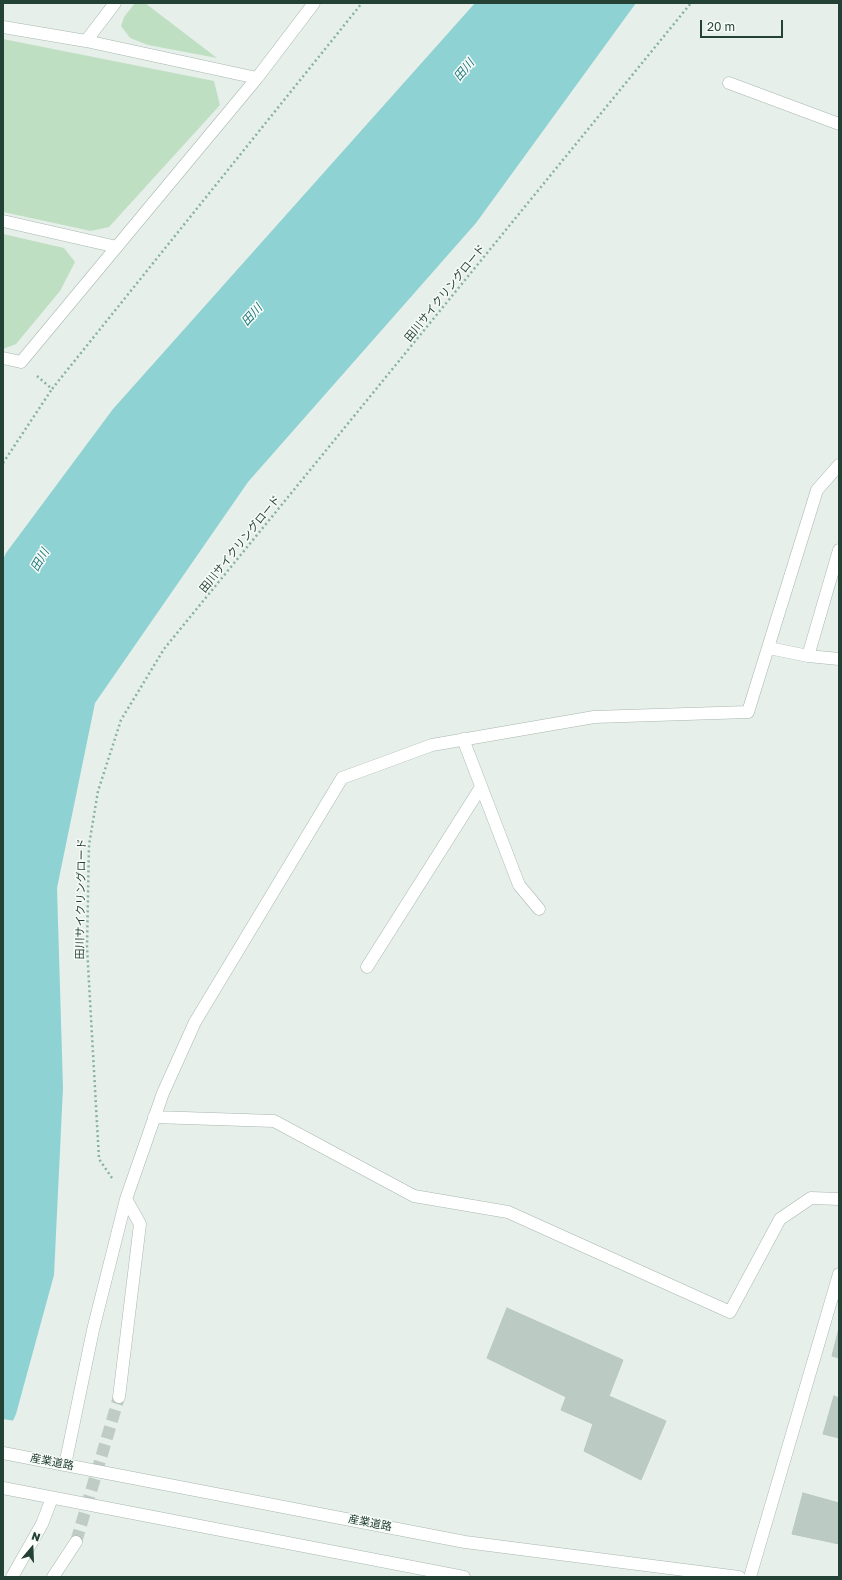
<!DOCTYPE html>
<meta charset="utf-8">
<style>
body{margin:0}
#map{position:relative;width:842px;height:1580px;overflow:hidden;background:#e6efe9;font-family:"Golos Text",sans-serif}
canvas{display:block}
.frame{position:absolute;inset:0;border:4px solid #244135;pointer-events:none}
.north{position:absolute;left:12px;top:1528px;width:40px;height:40px;-webkit-text-stroke:3px #f7fbf8;paint-order:stroke;rotate:19deg;font-size:11px;font-weight:700;line-height:16px;text-align:center;color:#244135}
.north::after{content:'';display:block;margin:auto;width:14px;height:18px;background:#244135;clip-path:polygon(50% 0,100% 100%,50% 72%,0 100%)}
.scale{position:absolute;left:700px;top:20px;width:83px;height:18px;box-sizing:border-box;border:2px solid #244135;border-top:0;padding-left:5px;font-size:12px;line-height:14px;white-space:nowrap;color:#244135;-webkit-text-stroke:3px #f7fbf8;paint-order:stroke}
</style>
<div id="map">
<canvas width="842" height="1580"></canvas>
<div class="frame"></div>
<div class="north">N</div>
<div class="scale">20 m</div>
</div>
<script>
const ctx = document.querySelector('canvas').getContext('2d');
ctx.lineJoin = 'round';
function fill(path, color) { ctx.fillStyle = color; ctx.fill(path, 'evenodd'); }
const shape = rows => new Path2D(rows.map(r => 'M' + r).join(''));
function stroke(path, color, width, dash) { ctx.strokeStyle = color; ctx.lineWidth = width; ctx.lineCap = dash ? 'butt' : 'round'; ctx.setLineDash(dash || []); ctx.stroke(path); }
function drawText(font, color, halo, rows, align = 'center') {
  ctx.font = font + ' "Golos Text","Noto Sans JP",sans-serif'; ctx.lineWidth = 3; ctx.setLineDash([]); ctx.textBaseline = 'middle'; ctx.strokeStyle = halo; ctx.fillStyle = color; for (const [text, x, y, turn = 0] of rows) {
    ctx.save(); ctx.translate(x, y); ctx.rotate((+turn || 0) * Math.PI / 180); ctx.textAlign = isNaN(turn) ? turn : align; if (halo) ctx.strokeText(text, 0, 0); ctx.fillText(text, 0, 0); ctx.restore();
  }
}
fill(shape([
 [135,3,145,3,217,58,148,45,130,38,121,26,124,17],
 [3,39,214,81,220,105,109,227,91,231,3,212],
 [3,234,64,248,75,262,60,291,16,344,3,349]
]), '#bfdfc3');
fill(shape([
 [475,3,636,3,476,223,248,482,95,703,57,888,63,1088,54,1275,16,1414,3,1443,3,560,6,553,113,409]
]), '#8fd2d3');
fill(shape([
 [3,1419,15,1421,5,1444,3,1445]
]), '#e6efe9');
const building = shape([
 [507,1308,623,1360,609,1396,666,1421,641,1480,584,1451,593,1424,561,1410,566,1397,487,1358,507,1308],
 [839,1328,839,1358,832,1356,839,1328],
 [834,1396,839,1398,839,1438,823,1434,834,1396],
 [803,1493,839,1503,839,1544,792,1534,803,1493]
]);
fill(building, '#bbcac2');
stroke(building, '#b8c8bf', 1);
stroke(shape([
 [76,1542,119,1397]
]), '#bfccc5', 12, [12, 6]);
const minor = shape([
 [3,27,86,41,257,78],
 [86,41,115,3],
 [729,83,839,124],
 [3,221,117,247],
 [3,358,21,362,257,78,314,3],
 [769,648,808,656,839,659],
 [808,656,839,550],
 [463,739,519,885,539,909],
 [367,967,481,787],
 [154,1117,274,1121,414,1196,508,1212,730,1312,780,1219,811,1198,839,1199],
 [119,1397,140,1224,126,1199],
 [3,1453,465,1542,739,1577],
 [65,1465,93,1330,126,1199,163,1093,195,1022,342,778,432,745,594,717,748,712,817,490,839,465],
 [3,1488,464,1577],
 [12,1577,42,1524,52,1498],
 [53,1577,76,1542],
 [750,1577,839,1274]
]);
stroke(minor, '#a8b7af', 13);
stroke(shape([
 [37,376,52,389,362,3],
 [3,463,52,389],
 [112,1178,99,1159,87,947,89,845,98,791,121,720,164,649,691,3]
]), '#87b29e', 2.5, [2, 3]);
stroke(minor, '#fff', 12);
drawText('11px', '#244135', '#f7fbf8', [
 ["田川サイクリングロード",445,293,-51],
 ["田川サイクリングロード",240,544,-51],
 ["田川サイクリングロード",81,899,-89],
 ["産業道路",52,1462,11],
 ["産業道路",370,1523,11]
]);
drawText('italic 12px', '#1e7b7e', '#f7fbf8', [
 ["田川",464,70,-50],
 ["田川",252,315,-48],
 ["田川",40,560,-60]
]);
</script>
